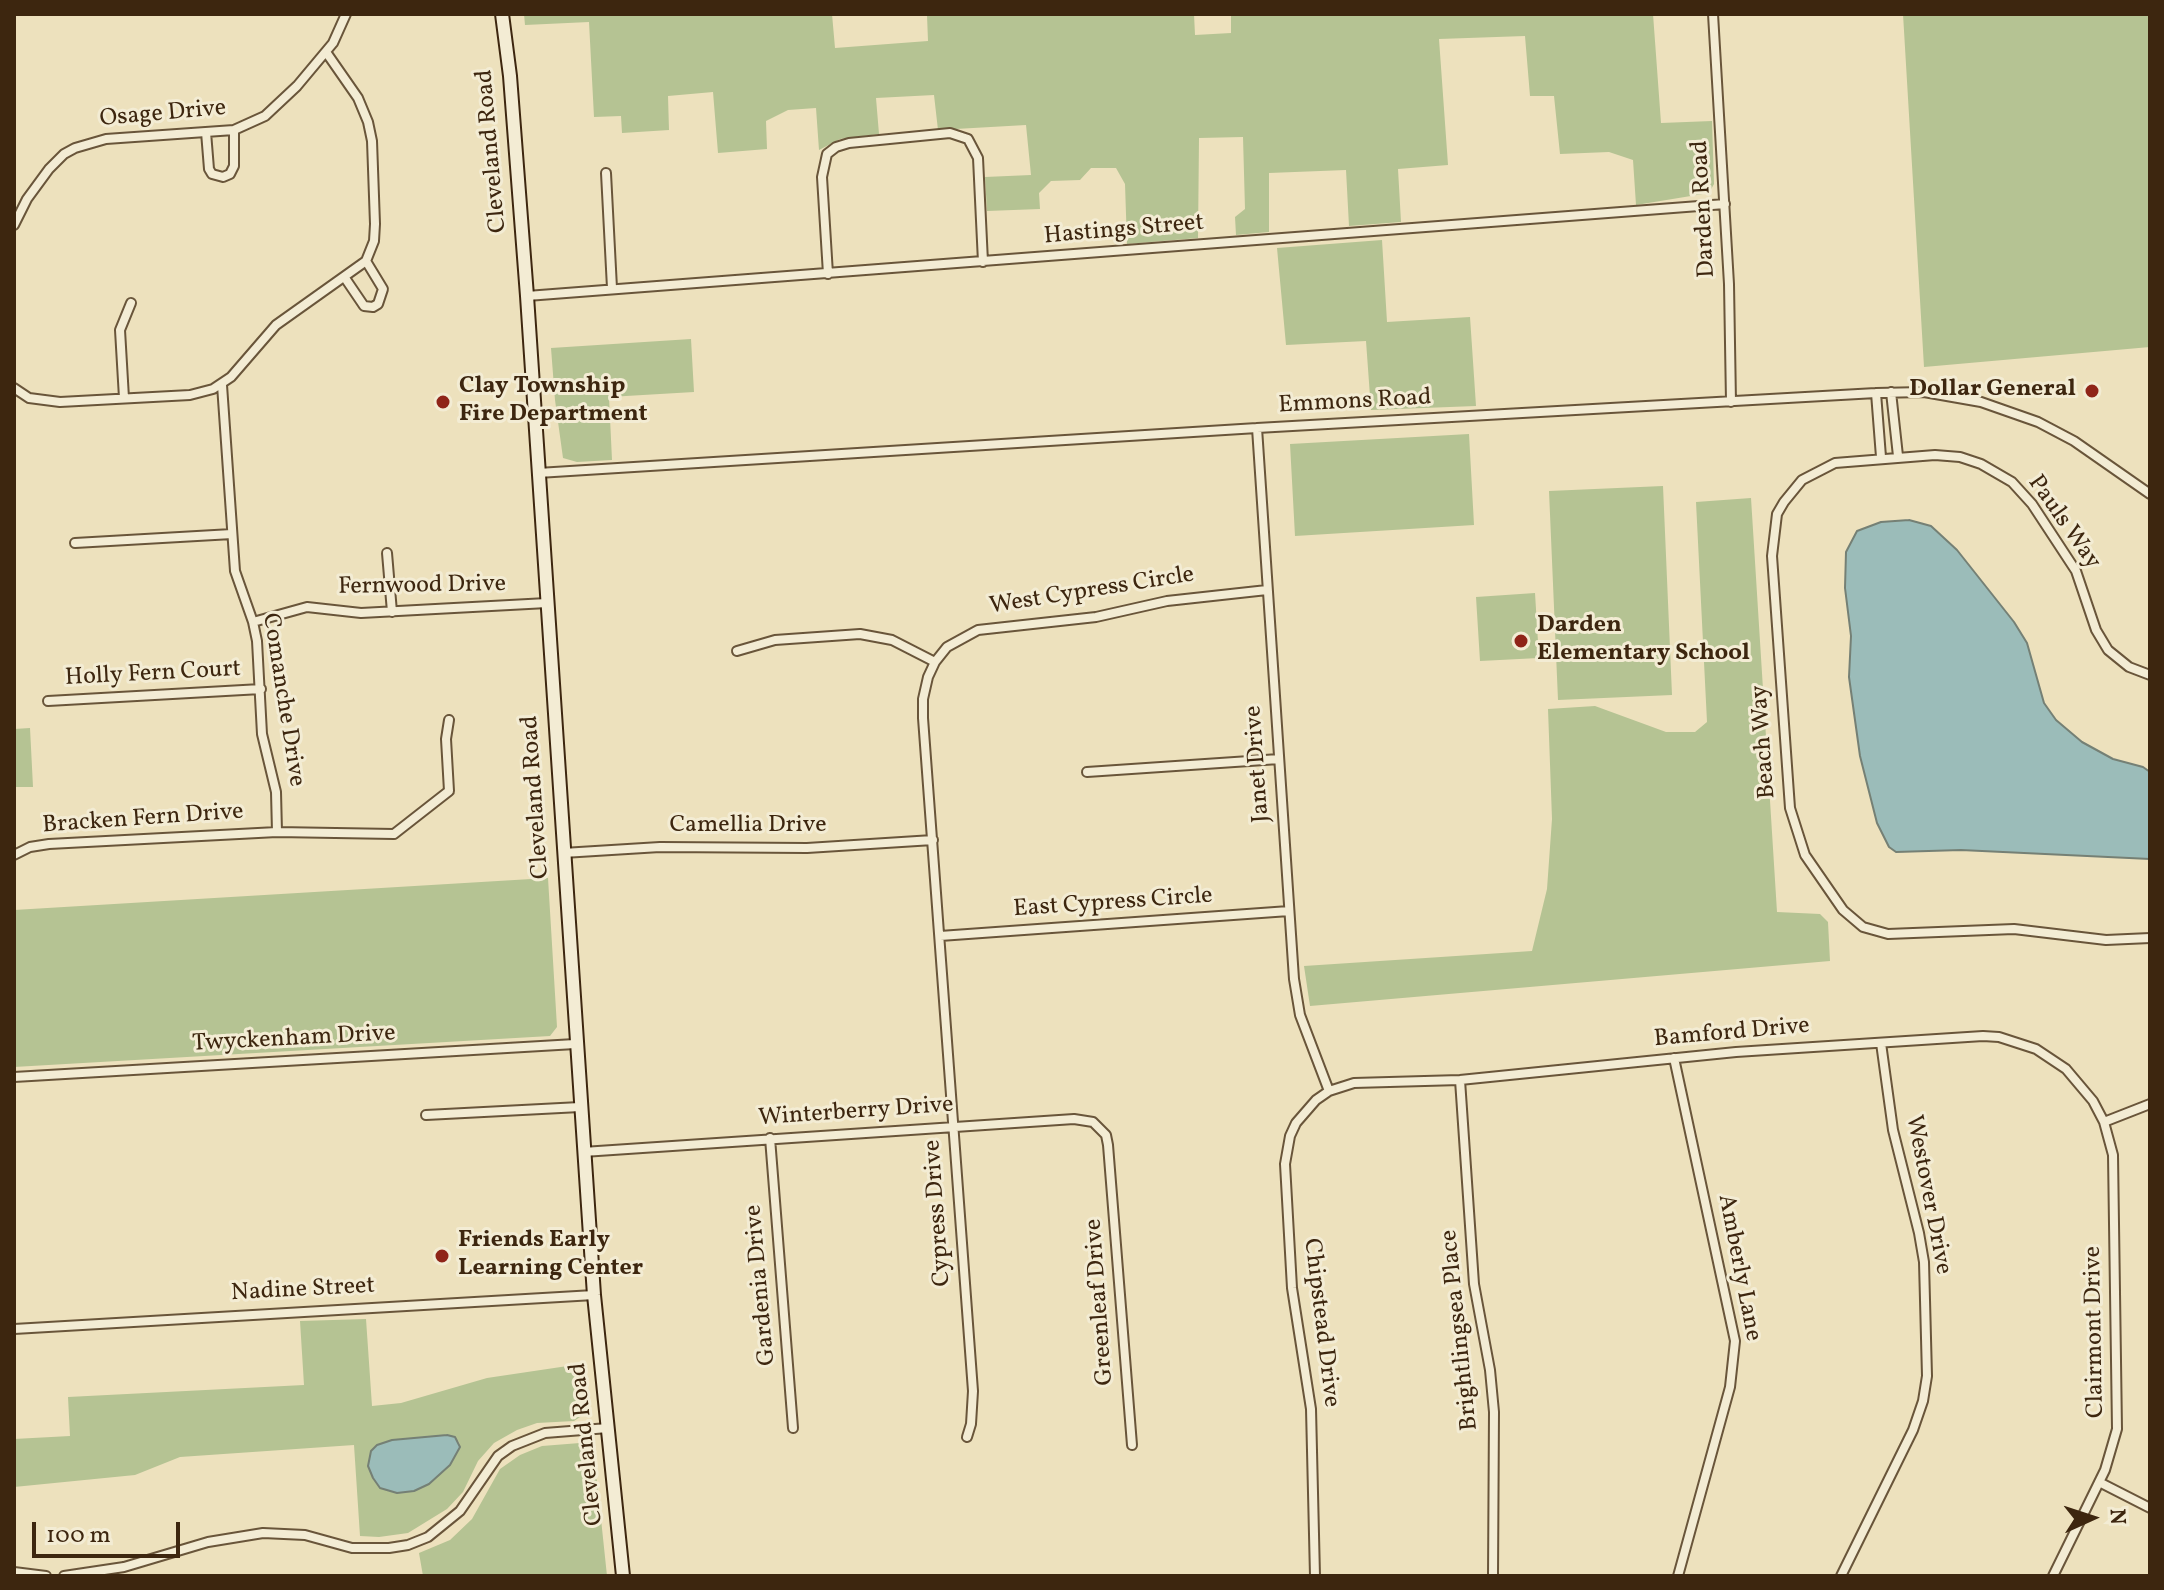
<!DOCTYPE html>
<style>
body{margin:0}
#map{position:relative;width:2164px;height:1590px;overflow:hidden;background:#ede1bd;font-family:Vollkorn,serif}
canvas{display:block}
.frame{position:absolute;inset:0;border:16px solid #3d260f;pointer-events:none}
.north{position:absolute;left:2052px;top:1478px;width:80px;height:80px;-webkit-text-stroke:6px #f3ecd4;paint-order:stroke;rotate:87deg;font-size:22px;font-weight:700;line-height:32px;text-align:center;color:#3d260f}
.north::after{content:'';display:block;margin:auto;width:28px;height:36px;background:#3d260f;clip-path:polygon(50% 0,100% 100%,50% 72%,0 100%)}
.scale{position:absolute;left:32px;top:1522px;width:148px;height:36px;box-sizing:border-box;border:4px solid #3d260f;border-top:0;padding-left:10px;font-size:24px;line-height:28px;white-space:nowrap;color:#3d260f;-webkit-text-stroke:6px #f3ecd4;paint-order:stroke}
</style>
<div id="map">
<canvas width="2164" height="1590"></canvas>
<div class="frame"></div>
<div class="north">N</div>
<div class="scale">100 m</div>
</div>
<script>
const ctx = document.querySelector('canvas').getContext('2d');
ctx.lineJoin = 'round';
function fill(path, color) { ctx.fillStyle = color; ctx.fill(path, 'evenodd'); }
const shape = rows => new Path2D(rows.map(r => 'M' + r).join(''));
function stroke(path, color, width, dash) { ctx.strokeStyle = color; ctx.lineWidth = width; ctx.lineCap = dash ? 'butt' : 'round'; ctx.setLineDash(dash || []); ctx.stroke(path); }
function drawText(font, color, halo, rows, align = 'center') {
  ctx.font = font + ' Vollkorn,serif'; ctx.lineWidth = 6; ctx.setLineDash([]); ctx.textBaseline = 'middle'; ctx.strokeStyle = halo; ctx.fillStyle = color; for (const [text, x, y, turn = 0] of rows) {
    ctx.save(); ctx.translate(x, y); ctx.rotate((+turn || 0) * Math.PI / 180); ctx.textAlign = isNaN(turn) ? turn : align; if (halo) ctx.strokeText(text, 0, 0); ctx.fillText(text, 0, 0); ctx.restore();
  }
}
fill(shape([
 [524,14,832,14,835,48,928,41,927,15,936,14,1194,14,1195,35,1231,33,1231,14,1653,14,1661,123,1712,121,1714,184,1709,193,1636,205,1633,160,1609,152,1560,154,1554,96,1530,96,1525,36,1439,39,1448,165,1398,169,1401,222,1349,226,1346,170,1269,173,1269,232,1236,235,1235,217,1245,209,1243,137,1199,138,1198,238,1127,244,1125,184,1116,168,1091,168,1080,180,1051,181,1039,193,1040,209,987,211,985,177,1031,175,1026,125,938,130,934,95,876,98,879,134,840,139,819,150,816,108,788,110,766,121,767,149,718,153,713,92,668,96,669,130,622,133,621,116,594,117,589,22,525,25],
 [1903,14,2150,14,2150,347,1924,367],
 [1382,240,1387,322,1470,317,1476,406,1371,410,1366,341,1286,345,1277,248],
 [691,339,694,392,609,397,612,460,577,462,563,458,555,400,551,348],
 [1469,434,1474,525,1295,536,1290,444],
 [1663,486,1672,695,1558,700,1549,491],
 [1751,498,1777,912,1820,914,1828,922,1830,961,1310,1006,1304,966,1532,951,1547,889,1552,819,1548,709,1595,706,1666,732,1695,732,1707,722,1696,502],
 [1535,593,1539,658,1480,661,1476,597],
 [30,728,33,787,14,787,14,729],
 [548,878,557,1027,550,1036,14,1067,14,910],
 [366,1319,372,1406,401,1403,487,1378,581,1364,587,1405,583,1415,574,1421,537,1423,517,1430,494,1443,478,1461,463,1492,447,1509,408,1533,379,1537,360,1536,354,1445,180,1457,135,1475,14,1487,14,1439,70,1436,68,1397,304,1385,300,1321],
 [447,1435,459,1442,460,1447,450,1465,392,1440],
 [580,1443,586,1448,597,1481,607,1576,423,1576,419,1553,450,1540,472,1519,500,1469,520,1455,542,1446]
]), '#b5c393');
const water = shape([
 [1909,520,1931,526,1957,550,2014,622,2027,643,2044,703,2056,720,2082,742,2113,759,2143,767,2150,772,2150,859,1961,850,1896,852,1889,847,1877,823,1860,756,1849,677,1851,636,1845,588,1846,552,1857,531,1881,522,1909,520],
 [447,1435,455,1437,460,1447,450,1465,429,1484,414,1491,397,1493,380,1488,373,1478,368,1466,371,1451,377,1445,392,1440,447,1435]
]);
fill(water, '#9bbcb9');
stroke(water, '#758075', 2);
const minor = shape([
 [1713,14,1729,284,1731,402],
 [206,132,209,169,212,174,223,177,230,174,234,166,234,130],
 [606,173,612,288],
 [14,225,27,199,49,169,64,154,75,148,106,139,234,130,265,116,297,86,333,43,346,14],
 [828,274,822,177,827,154,836,147,849,143,950,133,968,139,978,158,983,262],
 [345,278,364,306,373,307,378,304,383,289,366,261],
 [527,296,1725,204],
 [222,385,235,571,253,622,257,641,262,734,276,792,277,832],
 [14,388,29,398,60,402,190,395,213,389,231,377,276,325,366,261,374,241,375,224,372,141,368,122,358,98,326,52],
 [1891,392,1898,456],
 [1876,393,1881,457],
 [124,398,120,330,131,303],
 [1257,428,1294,979,1300,1015,1329,1091],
 [538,473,1257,428,1876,393,1924,392,1981,402,2038,422,2074,441,2150,494],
 [75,543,232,534],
 [387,553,392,612],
 [253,622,307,607,361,613,547,603],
 [737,651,775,640,860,634,892,640,935,662],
 [2150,675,2129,667,2108,650,2096,630,2076,571,2032,504,2012,482,1981,464,1960,457,1935,455,1835,463,1802,480,1784,502,1777,514,1772,556,1790,808,1805,855,1843,910,1863,927,1888,934,2014,929,2106,940,2150,938],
 [48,701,261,689],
 [1087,772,1279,759],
 [563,853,660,847,807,848,933,840],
 [14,855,30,847,49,844,277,832,394,834,449,791,446,739,449,720],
 [940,936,1289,911],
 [1674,1058,1735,1341,1730,1387,1678,1576],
 [14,1077,575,1044],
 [1460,1080,1474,1284,1490,1370,1494,1412,1493,1576],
 [426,1115,580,1107],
 [2104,1122,2150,1104],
 [770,1138,793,1428],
 [583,1152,1074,1119,1093,1122,1106,1135,1108,1145,1132,1445],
 [14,1329,594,1295],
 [967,1437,971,1424,973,1391,923,718,923,699,928,677,935,662,947,647,978,630,1096,617,1167,601,1267,590],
 [2099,1482,2150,1508],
 [14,1572,46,1576],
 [64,1576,124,1567,208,1542,263,1533,305,1535,352,1548,389,1548,408,1545,428,1537,460,1511,498,1456,512,1446,545,1433,608,1428],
 [1315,1576,1311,1409,1292,1288,1285,1164,1290,1136,1296,1123,1316,1100,1329,1091,1354,1083,1460,1080,1736,1052,1983,1036,1999,1037,2036,1049,2066,1069,2093,1101,2104,1122,2113,1155,2117,1429,2105,1470,2053,1576],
 [1841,1576,1913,1430,1923,1401,1927,1376,1924,1262,1919,1233,1893,1130,1881,1043]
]);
const secondary = shape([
 [502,14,510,76,527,296,594,1295,623,1576]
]);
stroke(minor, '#69553a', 12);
stroke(secondary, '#3d260f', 16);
stroke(minor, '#f3ecd4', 8);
stroke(secondary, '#f3ecd4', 12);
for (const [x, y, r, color] of [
 [2092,391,8,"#8f2418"],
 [443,402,8,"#8f2418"],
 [1521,641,8,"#8f2418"],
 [442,1256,8,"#8f2418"]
]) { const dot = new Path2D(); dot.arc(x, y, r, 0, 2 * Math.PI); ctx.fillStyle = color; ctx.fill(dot); stroke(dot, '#f3ecd4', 3); }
drawText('24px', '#3d260f', '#f3ecd4', [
 ["Osage Drive",163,115,-5],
 ["Cleveland Road",493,151,-95],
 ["Darden Road",1705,209,-93],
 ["Hastings Street",1124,231,-5],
 ["Emmons Road",1355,403,-3],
 ["Pauls Way",2063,523,55],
 ["Fernwood Drive",422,587,-1],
 ["West Cypress Circle",1092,592,-9],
 ["Holly Fern Court",153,675,-3],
 ["Comanche Drive",282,700,81],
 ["Beach Way",1765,742,-94],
 ["Janet Drive",1259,764,-94],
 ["Cleveland Road",537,797,-94],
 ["Bracken Fern Drive",143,820,-4],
 ["Camellia Drive",748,827],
 ["East Cypress Circle",1113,904,-4],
 ["Bamford Drive",1732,1034,-5],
 ["Twyckenham Drive",294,1040,-3],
 ["Winterberry Drive",856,1113,-4],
 ["Westover Drive",1927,1195,79],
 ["Cypress Drive",939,1213,-94],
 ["Amberly Lane",1738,1268,79],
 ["Gardenia Drive",762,1285,-95],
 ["Nadine Street",303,1291,-3],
 ["Greenleaf Drive",1101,1302,-94],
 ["Chipstead Drive",1320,1323,83],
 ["Brightlingsea Place",1461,1330,-96],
 ["Clairmont Drive",2096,1332,-91],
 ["Cleveland Road",588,1444,-96]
]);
drawText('bold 24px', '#3d260f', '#f3ecd4', [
 ["Clay Township",459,388],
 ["Fire Department",459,416],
 ["Dollar General",2076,391,"right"],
 ["Darden",1537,627],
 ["Elementary School",1537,655],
 ["Friends Early",458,1242],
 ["Learning Center",458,1270]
], 'left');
</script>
